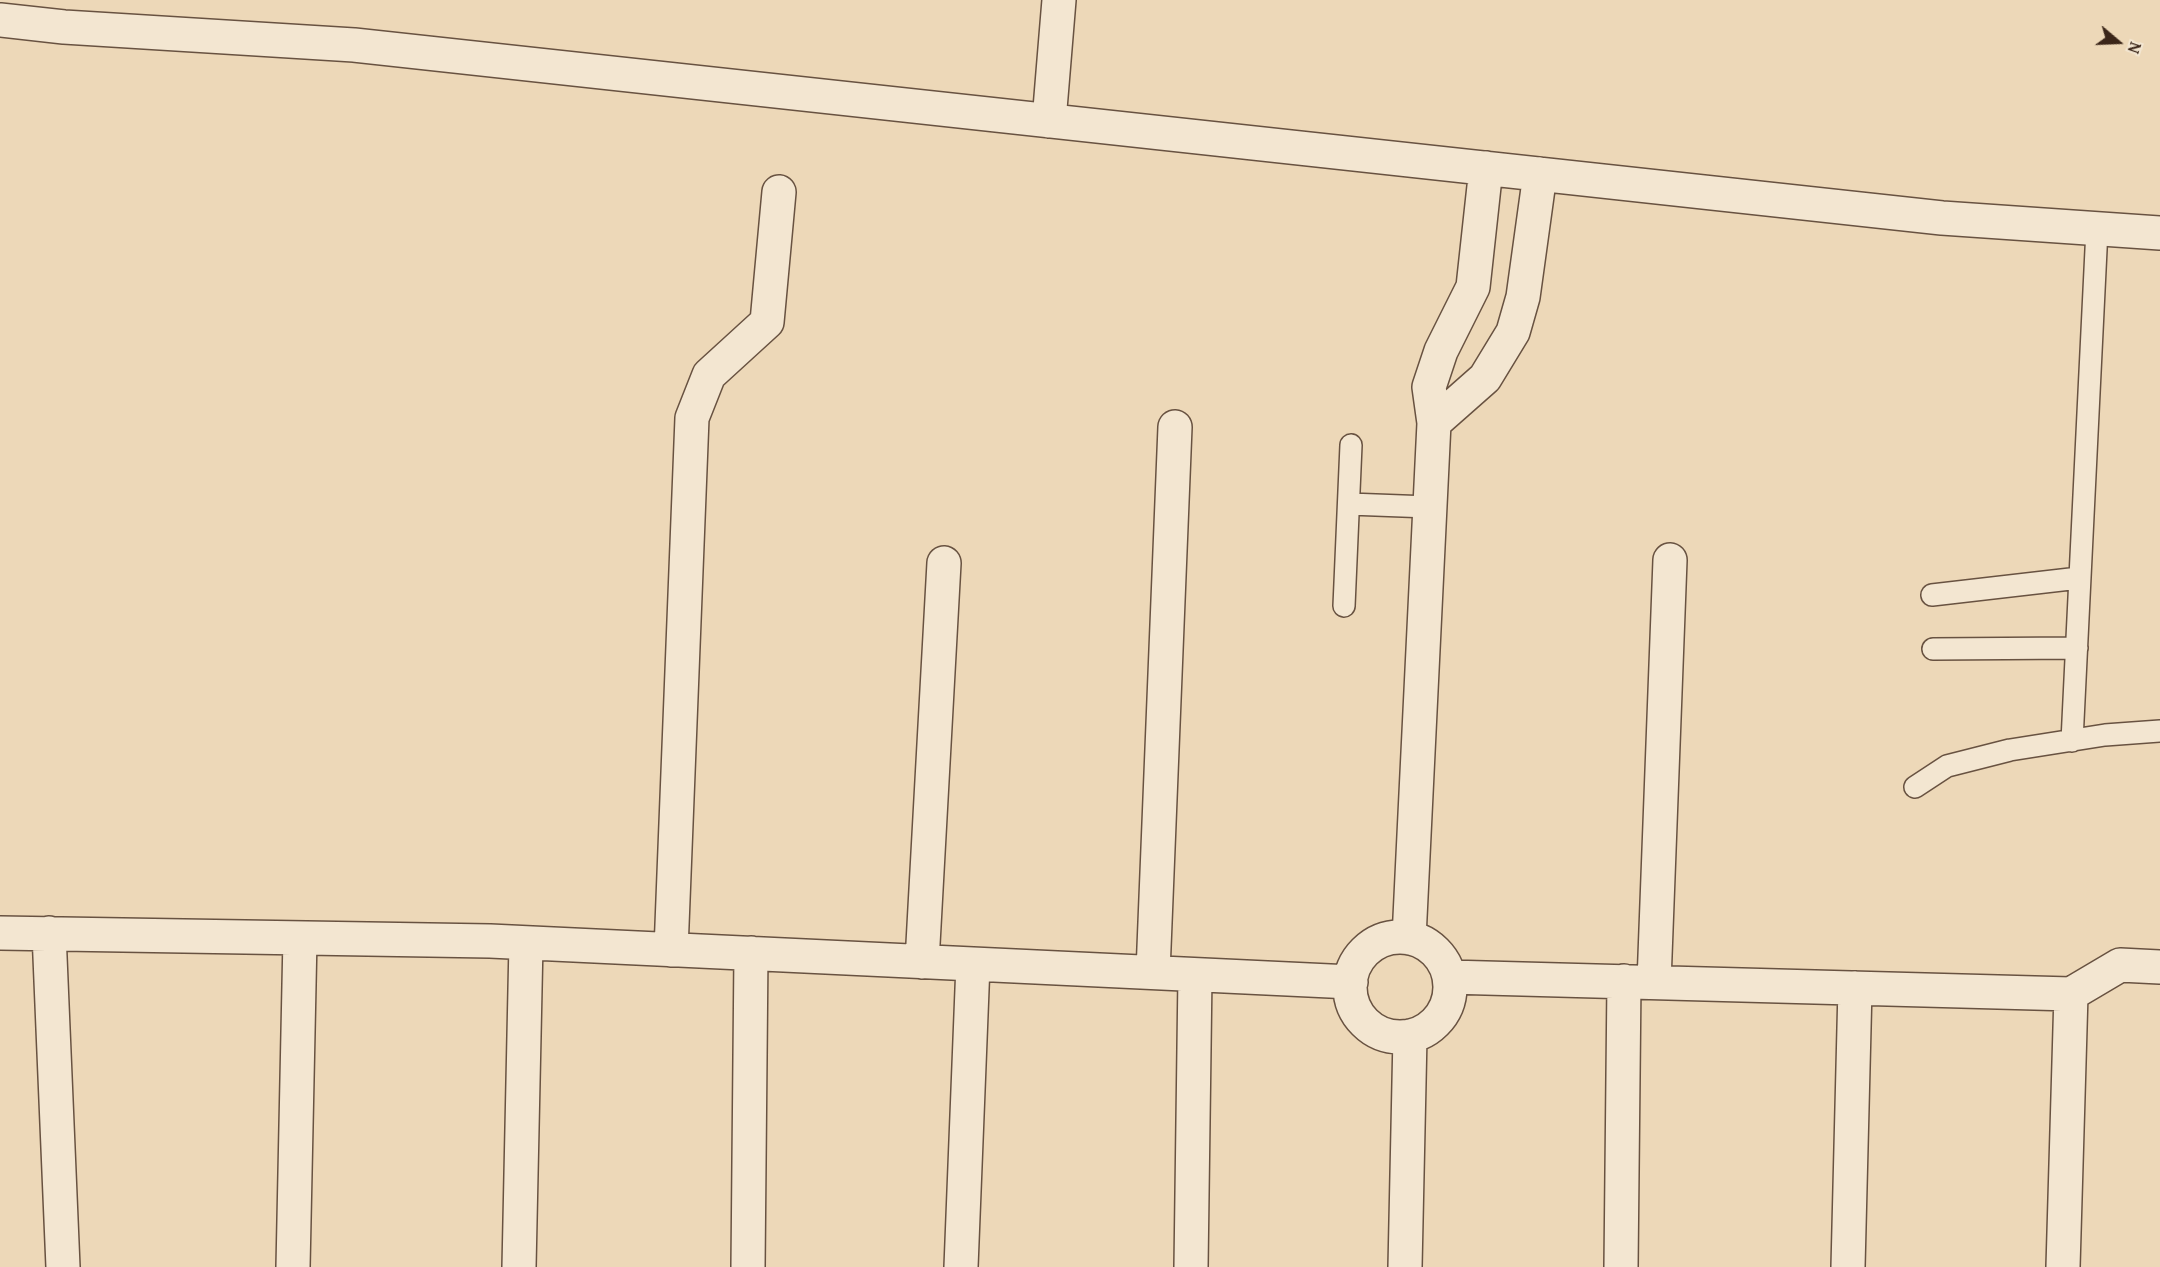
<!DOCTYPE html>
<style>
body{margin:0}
#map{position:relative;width:2160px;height:1267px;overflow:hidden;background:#edd8b8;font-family:"Gentium Book Plus",serif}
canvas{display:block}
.north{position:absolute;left:2088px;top:12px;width:60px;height:60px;-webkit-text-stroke:4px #f3e6d1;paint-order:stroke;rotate:109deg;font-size:16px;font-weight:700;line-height:24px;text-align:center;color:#3b2619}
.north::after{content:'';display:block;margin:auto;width:21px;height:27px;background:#3b2619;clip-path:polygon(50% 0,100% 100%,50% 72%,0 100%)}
</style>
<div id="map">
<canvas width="2160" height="1267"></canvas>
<div class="north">N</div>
</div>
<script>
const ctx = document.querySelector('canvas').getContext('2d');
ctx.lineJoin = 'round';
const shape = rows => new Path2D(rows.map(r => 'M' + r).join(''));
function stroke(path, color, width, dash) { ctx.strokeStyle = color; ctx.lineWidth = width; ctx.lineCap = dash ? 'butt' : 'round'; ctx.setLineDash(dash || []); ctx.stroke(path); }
const service = shape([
 [1349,504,1429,507],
 [1932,595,2079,578],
 [1344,606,1351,445],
 [1933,649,2077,648],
 [2072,741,2097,229],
 [1915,787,1947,766,2010,750,2105,735,2160,731]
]);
const minor = shape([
 [0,20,64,27,354,45,1942,218,2160,233],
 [1049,121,1059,0],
 [1486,168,1473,287,1441,351,1429,387,1434,423,1485,378,1513,332,1523,297,1540,174],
 [0,933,490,941,1351,982],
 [49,933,63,1267],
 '1350 987a50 50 0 1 1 100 0a50 50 0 1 1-100 0Z',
 [1409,938,1434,423],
 [671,950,692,418,709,375,767,322,779,192],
 [922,962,944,563],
 [1153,972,1175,427],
 [1449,977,2071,994,2120,965,2160,967],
 [1654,982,1670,560],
 [293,1267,300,938],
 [519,1267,526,943],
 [748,1267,751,953],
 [961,1267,973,964],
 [1191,1267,1195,975],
 [1405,1267,1410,1036],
 [1621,1267,1624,981],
 [1848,1267,1855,988],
 [2063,1267,2071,994]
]);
stroke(service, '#685241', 24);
stroke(minor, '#685241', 36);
stroke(service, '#f3e6d1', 21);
stroke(minor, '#f3e6d1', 33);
</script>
